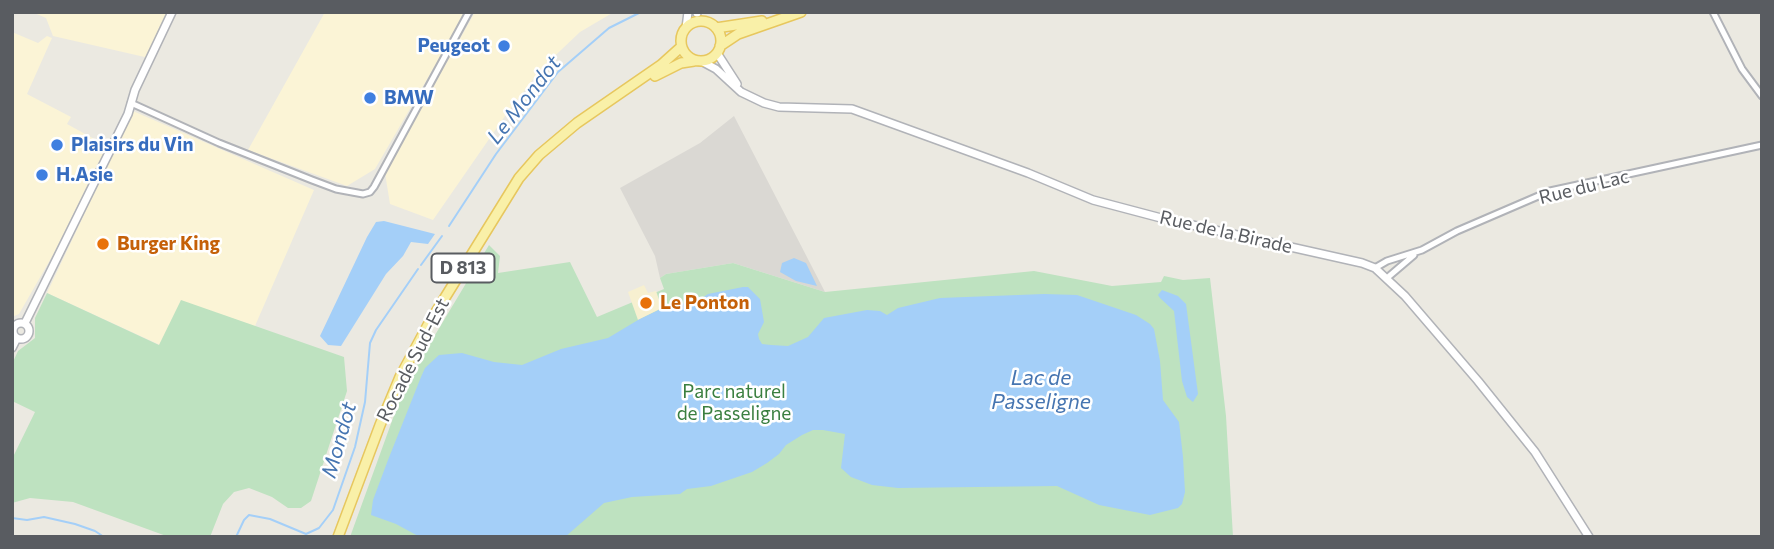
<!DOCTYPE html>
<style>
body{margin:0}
#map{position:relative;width:1774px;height:549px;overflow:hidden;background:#ebe9e1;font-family:Commissioner,sans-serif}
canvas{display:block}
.frame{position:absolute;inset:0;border:14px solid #595c61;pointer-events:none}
</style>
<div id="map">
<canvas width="1774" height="549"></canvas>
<div class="frame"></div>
</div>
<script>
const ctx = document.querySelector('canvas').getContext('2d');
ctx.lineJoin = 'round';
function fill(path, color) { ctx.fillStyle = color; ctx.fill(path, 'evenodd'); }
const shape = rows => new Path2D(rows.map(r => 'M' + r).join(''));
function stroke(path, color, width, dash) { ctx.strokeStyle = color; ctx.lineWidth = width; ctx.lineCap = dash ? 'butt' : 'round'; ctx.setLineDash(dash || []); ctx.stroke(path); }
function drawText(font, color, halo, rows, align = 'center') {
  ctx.font = font + ' Commissioner,sans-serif'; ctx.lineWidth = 5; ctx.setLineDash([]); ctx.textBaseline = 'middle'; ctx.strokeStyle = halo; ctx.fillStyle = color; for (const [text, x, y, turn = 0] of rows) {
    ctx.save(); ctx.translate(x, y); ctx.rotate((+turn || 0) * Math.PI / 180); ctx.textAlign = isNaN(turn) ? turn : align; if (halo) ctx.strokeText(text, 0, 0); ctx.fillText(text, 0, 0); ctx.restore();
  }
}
fill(shape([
 [32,12,168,12,149,58,53,36,46,18],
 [325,12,466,12,375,169,347,186,248,150],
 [475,12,614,12,580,32,541,69,505,116,433,220,390,204,385,173],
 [12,32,38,43,47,36,52,38,27,94,71,117,67,124,107,146,54,253,19,314,12,317],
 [133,111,314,190,255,326,181,301,160,345,47,293]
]), '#fbf4d6');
fill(shape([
 [734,116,825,292,733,263,666,274,660,278,655,256,620,188,700,143]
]), '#dad8d3');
fill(shape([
 [489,245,500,256,498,273,570,262,597,317,664,289,660,278,666,274,733,263,825,292,1034,271,1112,286,1161,282,1164,276,1183,280,1210,278,1226,416,1233,537,350,537,405,385],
 [47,293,159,345,181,300,344,357,347,391,311,501,301,508,288,508,272,497,249,488,234,492,223,504,210,537,169,537,73,502,30,498,12,503,12,459,35,412,12,401,12,364,18,351,35,338,35,318]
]), '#bee2c0');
fill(shape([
 [644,285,648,293,656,291,662,308,638,320,628,292]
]), '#f7f0d0');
fill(shape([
 [384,221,435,234,428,244,411,242,403,256,386,274,341,346,328,345,320,336,367,237,376,222],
 [794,258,806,263,817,286,796,281,780,272,782,263],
 [743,287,748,287,760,299,764,322,758,334,759,339,762,344,771,345,788,346,808,337,824,318,867,310,880,311,887,315,898,308,940,298,1044,294,1077,295,1136,315,1150,324,1154,329,1160,361,1163,400,1179,422,1183,457,1185,492,1182,504,1178,508,1150,515,1099,505,1057,486,898,488,872,485,851,477,841,468,845,434,823,430,813,430,802,435,786,445,779,454,767,463,752,472,711,486,687,489,680,494,632,497,604,503,565,537,420,537,396,524,371,515,373,500,388,460,421,377,425,368,439,355,462,353,494,362,522,365,561,349,608,338,638,320,671,304,695,303,708,294],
 [1162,290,1178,296,1186,304,1198,394,1193,402,1187,397,1182,381,1174,311,1160,298,1158,295]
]), '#a4cff8');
stroke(shape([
 [449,226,496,154,558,72,609,28,641,12],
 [421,265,442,236],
 [12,518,27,520,44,517,75,524,95,531,104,537],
 [236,537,244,520,249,515,270,519,306,534,319,528,333,510,355,447,365,402,370,343,376,330,418,269]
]), '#a4cff8', 2);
const minor = shape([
 [1713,12,1742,69,1762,96],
 [131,103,219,143,312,180,336,189,363,194,370,192,374,187,469,12],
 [1375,268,1387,261,1422,250,1457,231,1550,191,1762,145],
 [1387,278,1414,255],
 [12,328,13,329]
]);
const tertiary = shape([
 [697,12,697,13],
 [686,28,688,12],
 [717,53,737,84],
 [703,62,716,69,741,92,764,103,779,107,852,109,1028,173,1093,200,1161,218,1362,263,1375,268,1405,296,1478,381,1535,452,1589,537],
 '13 331a8 8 0 1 1 16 0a8 8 0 1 1-16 0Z',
 [25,323,128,114,135,90,172,12],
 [12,348,17,338]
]);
const primary = shape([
 '681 41a20 20 0 1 1 40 0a20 20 0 1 1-40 0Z',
 [716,28,762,21],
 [720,46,738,34,801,12],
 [655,76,681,63,694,61],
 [338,537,380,425,400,377,428,325,519,178,539,155,577,123,661,65,681,47]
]);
stroke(minor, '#b1b3b8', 9);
stroke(tertiary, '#b1b3b8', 10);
stroke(primary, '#e7c75e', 12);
stroke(minor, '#fff', 5);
stroke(tertiary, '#fff', 7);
stroke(primary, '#f9f0a8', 9);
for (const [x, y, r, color] of [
 [504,46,7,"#3f7fe0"],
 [370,98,7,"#3f7fe0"],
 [57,145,7,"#3f7fe0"],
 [42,175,7,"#3f7fe0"],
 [103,244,7,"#e8710a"],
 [646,303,7,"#e8710a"]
]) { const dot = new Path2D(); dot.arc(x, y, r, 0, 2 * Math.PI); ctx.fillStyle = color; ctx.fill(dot); stroke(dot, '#fff', 2.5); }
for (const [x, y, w] of [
 [463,268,63]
]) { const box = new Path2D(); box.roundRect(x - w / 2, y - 14.5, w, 29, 5); ctx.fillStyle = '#fff'; ctx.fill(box); stroke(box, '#595c61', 2); }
drawText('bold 18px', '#595c61', null, [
 ["D 813",463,268]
]);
drawText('bold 19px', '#366cbe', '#fff', [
 ["Peugeot",490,46,"right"],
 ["BMW",384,98],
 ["Plaisirs du Vin",71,145],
 ["H.Asie",56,175]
], 'left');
drawText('19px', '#595c61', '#fff', [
 ["Rue du Lac",1584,187,-14],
 ["Rue de la Birade",1226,232,13],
 ["Rocade Sud-Est",413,360,-63]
]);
drawText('bold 19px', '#c56008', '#fff', [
 ["Burger King",117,244],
 ["Le Ponton",660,303]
], 'left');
drawText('19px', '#3a7f40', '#fff', [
 ["Parc naturel",734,392],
 ["de Passeligne",734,414]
]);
drawText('italic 21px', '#4675b1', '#fff', [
 ["Le Mondot",524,100,-52],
 ["Lac de",1041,378],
 ["Passeligne",1041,402],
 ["Mondot",339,440,-74]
]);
</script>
